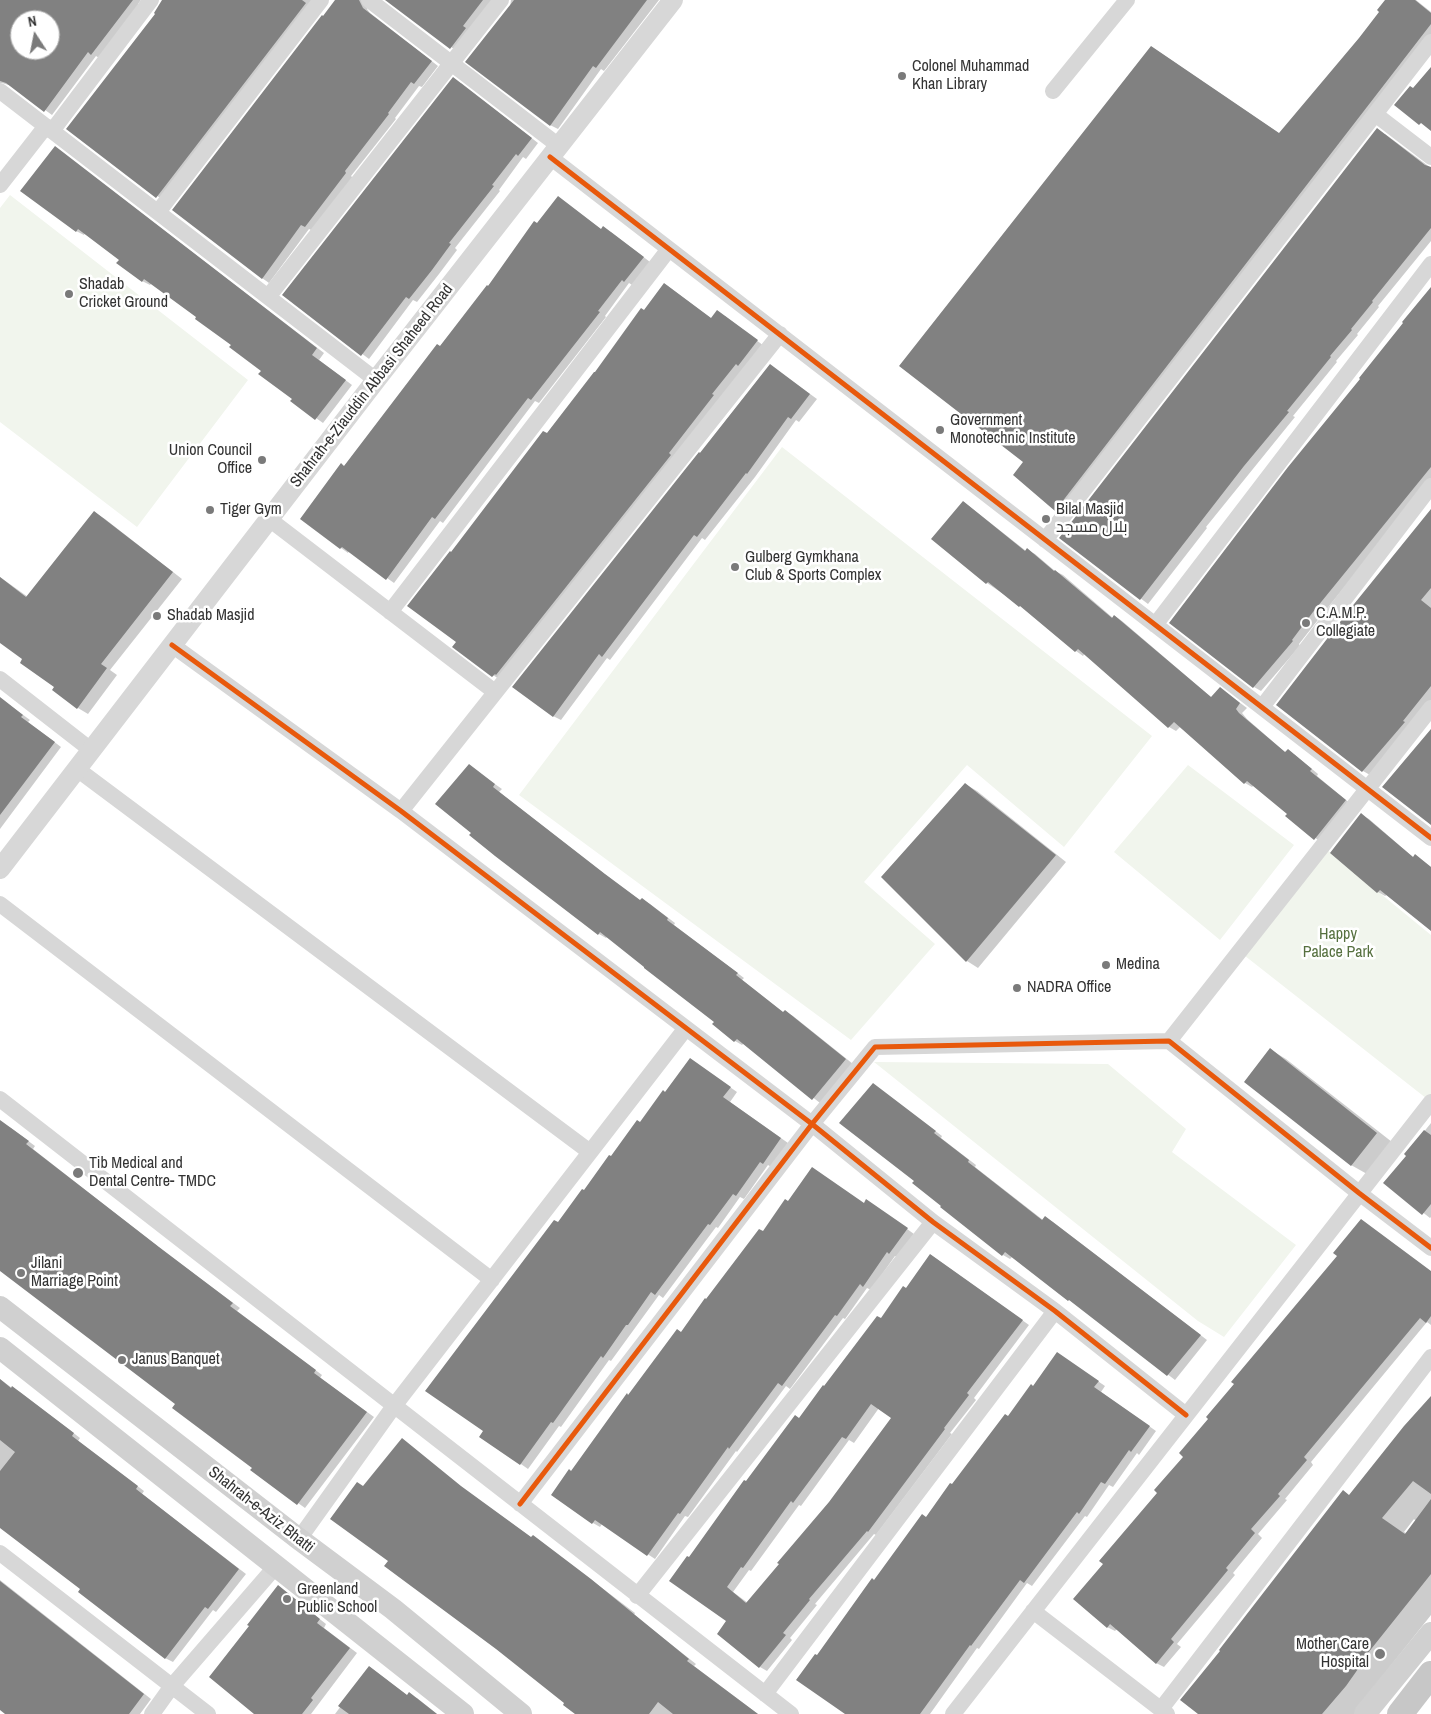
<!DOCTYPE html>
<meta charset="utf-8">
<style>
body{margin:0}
#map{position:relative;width:1431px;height:1714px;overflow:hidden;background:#fff;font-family:"Archivo Narrow",sans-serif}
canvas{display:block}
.north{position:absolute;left:10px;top:10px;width:50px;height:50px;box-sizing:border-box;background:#fff;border:1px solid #adadad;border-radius:50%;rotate:349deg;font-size:14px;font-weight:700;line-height:20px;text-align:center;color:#333}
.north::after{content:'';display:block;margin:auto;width:18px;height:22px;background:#7a7a7a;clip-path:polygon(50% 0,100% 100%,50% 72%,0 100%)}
</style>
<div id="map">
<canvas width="1431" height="1714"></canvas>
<div class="north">N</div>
</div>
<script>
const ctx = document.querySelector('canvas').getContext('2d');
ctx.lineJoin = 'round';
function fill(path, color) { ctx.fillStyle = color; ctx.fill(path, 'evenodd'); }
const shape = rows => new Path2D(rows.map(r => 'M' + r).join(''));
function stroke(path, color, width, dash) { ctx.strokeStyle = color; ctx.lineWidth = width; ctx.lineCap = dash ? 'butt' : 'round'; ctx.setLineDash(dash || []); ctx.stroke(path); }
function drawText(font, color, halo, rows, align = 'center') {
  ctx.font = font + ' "Archivo Narrow",Cairo,sans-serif'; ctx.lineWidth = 5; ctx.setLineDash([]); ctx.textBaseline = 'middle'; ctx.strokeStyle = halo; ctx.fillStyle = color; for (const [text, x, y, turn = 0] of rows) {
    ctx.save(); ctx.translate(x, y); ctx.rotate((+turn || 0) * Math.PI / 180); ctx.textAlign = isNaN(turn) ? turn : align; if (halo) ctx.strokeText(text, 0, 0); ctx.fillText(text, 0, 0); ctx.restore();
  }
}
fill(shape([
 [10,195,248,380,137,527,0,422,0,208],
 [782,447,1152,736,1064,847,967,765,864,882,935,944,851,1040,519,795],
 [1188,765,1294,845,1220,940,1114,852],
 [1326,849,1431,935,1431,1102,1240,952],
 [874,1062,1108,1064,1186,1129,1172,1152,1296,1245,1224,1337,1198,1321]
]), '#f1f5ed');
fill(shape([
 [0,0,141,0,138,4,140,5,99,58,96,56,52,115,12,86,2,83,0,84],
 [20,20,50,20,50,50,20,50],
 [164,0,317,0,164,201,68,129,156,14],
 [338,0,368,0,367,9,370,13,438,66,422,87,419,86,395,118,396,119,351,176,353,178,313,231,309,229,269,283,262,278],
 [387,0,493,0,458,52],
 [511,0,659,0,604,71,601,69,558,129,550,125,510,7],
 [1387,0,1416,0,1431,12,1431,43,1066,515,1056,510,1025,462,1152,47,1280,134,1381,12],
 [461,83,538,143,526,159,523,157,499,190,500,191,455,248,457,250,439,274,417,302,413,300,369,359,284,295],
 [1385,134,1431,168,1431,241,1378,306,1379,307,1357,334,1358,335,1336,361,1337,362,1293,416,1295,417,1206,527,1207,528,1148,604,1061,538],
 [55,147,324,353,319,360,352,385,323,423,292,401,294,398,198,317,152,283,150,285,142,281,121,260,85,233,84,235,76,231],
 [565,202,602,230,611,232,650,262,632,285,629,283,605,316,606,317,539,403,535,401,443,523,440,521,394,583,349,551,348,553,341,548,302,519,537,225],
 [665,284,712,319,725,316,764,346,500,680,454,646,457,642,452,554],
 [1431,288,1431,481,1321,616,1299,644,1300,646,1261,691,1254,687,1362,379],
 [770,365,817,399,799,422,796,420,755,477,705,540,702,538,610,660,607,658,561,720,553,716,699,454],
 [964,502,1026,551,1027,550,1035,554,1055,571,1063,575,1113,618,1115,616,1122,621,1212,698,1227,693,1247,708,1242,713,1247,719,1286,753,1288,751,1295,755,1318,774,1317,776,1352,805,1322,843,1287,816,1289,814,1254,785,1252,787,1245,783,1181,726,1176,731,1169,727,1085,653,1083,656,1076,651,1027,610,987,583,932,539],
 [1431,510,1431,701,1370,775,1363,771],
 [94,512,105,519,182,579,110,670,117,675,88,714,78,708,24,659,0,641,0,577,28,597],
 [0,698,30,720,28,722,61,747,0,829],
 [469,766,502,789,499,792,612,880,641,901,643,900,650,904,675,923,674,925,744,978,742,980,784,1013,785,1011,793,1016,853,1064,820,1103,744,1043,742,1045,735,1041,716,1022,608,936,606,938,599,934,473,833],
 [965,784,977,791,1066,862,978,968,967,961,883,877],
 [1361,815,1369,819,1414,858,1416,856,1431,867,1431,930,1387,895,1385,896,1378,892,1354,873],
 [1271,1050,1286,1059,1392,1142,1367,1174,1351,1165],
 [697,1064,737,1092,730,1102,788,1143,771,1167,768,1165,744,1199,740,1197,718,1228,716,1227,663,1298,659,1295,611,1361,609,1360,561,1427,559,1426,528,1469,481,1436,484,1431,559,1224,666,1093],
 [880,1089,942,1136,941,1138,976,1165,975,1167,1043,1220,1046,1218,1053,1222,1207,1340,1175,1380,1013,1256,1010,1259,1003,1255,916,1181],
 [0,1123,11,1128,35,1146,33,1149,166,1253,240,1308,237,1311,322,1375,320,1378,374,1417,305,1508,252,1470,254,1467,176,1404,0,1269],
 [1431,1123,1431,1217,1430,1218,1385,1183,1408,1155,1406,1154],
 [865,1204,874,1205,914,1234,897,1257,895,1256,871,1290,867,1288,845,1319,843,1318,790,1389,786,1386,737,1452,736,1451,688,1517,685,1516,655,1559,602,1524,600,1527,593,1523,572,1472,629,1396,763,1233],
 [931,1255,1029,1325,974,1398,976,1400,950,1433,952,1434,876,1535,874,1534,815,1604,817,1605,790,1638,792,1640,767,1671,760,1667,728,1621,690,1558,747,1483,906,1289],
 [879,1408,893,1418,830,1503,748,1603,733,1592,749,1570,751,1571,799,1505,801,1506,849,1440,854,1443],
 [1431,1272,1431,1325,1427,1322,1311,1462,1313,1465,1285,1499,1287,1500,1258,1534,1262,1538,1233,1573,1235,1575,1177,1644,1181,1647,1164,1667,1156,1663,1117,1629,1115,1631,1107,1627,1075,1599],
 [1064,1358,1105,1386,1101,1392,1156,1431,1139,1455,1137,1453,1113,1487,1109,1485,1087,1517,1085,1516,1032,1586,1027,1583,979,1649,977,1648,930,1714,847,1714,817,1657,874,1581,952,1486,1034,1388],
 [0,1379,12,1388,20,1392,80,1438,78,1441,144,1491,142,1494,246,1574,216,1612,213,1610,173,1662,165,1658,0,1522],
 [1431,1397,1431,1615,1378,1682,1355,1714,1200,1714,1350,1496],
 [1414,1519,1416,1521,1406,1533,1404,1532],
 [363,1487,468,1492,532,1538,533,1536,540,1541,635,1613,634,1615,696,1664,694,1666,758,1714,576,1714,565,1703,390,1561],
 [0,1580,151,1699,140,1714,7,1714,0,1709],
 [278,1586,326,1624,324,1628,357,1653,311,1714,256,1714,250,1626],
 [370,1667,408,1696,417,1698,437,1714,335,1714]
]), '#0003');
fill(shape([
 [0,0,133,0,91,55,88,52,44,112,6,83,0,81],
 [20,20,50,20,50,50,20,50],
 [162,0,302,0,306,3,156,198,66,129,155,14,154,13],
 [335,0,359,0,363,8,432,61,414,84,411,82,388,113,389,114,345,171,346,173,327,198,305,227,301,225,262,279,172,210,322,15,323,16],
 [385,0,483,0,463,26,466,28,450,49],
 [514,0,647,0,596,68,593,66,550,126,465,62],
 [1385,0,1415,0,1431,13,1431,24,1055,511,1013,475,1023,462,899,366,1151,46,1279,133,1359,38,1379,12,1377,10],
 [1431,67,1431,131,1421,123,1419,125,1394,105,1410,86,1413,88],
 [453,77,532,138,518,156,516,154,492,185,494,186,449,243,451,244,432,270,409,299,406,297,361,356,282,295],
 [1377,128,1425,165,1431,167,1431,228,1372,301,1373,302,1351,329,1352,330,1330,356,1331,357,1287,411,1289,412,1244,466,1140,600,1059,538],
 [55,146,317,348,312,355,346,380,315,420,290,401,292,399,258,374,261,371,229,347,231,345,195,319,196,317,144,279,142,282,116,263,119,260,78,229,76,232,20,191],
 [558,196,601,229,603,226,644,257,624,282,622,280,598,311,600,312,531,400,528,398,435,519,432,517,386,580,342,547,340,549,300,519,341,463,344,466,437,344,440,346,487,285,488,286,534,221,537,223],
 [664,283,711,318,717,310,758,340,738,366,736,364,712,394,714,395,669,453,671,455,496,675,495,674,492,677,452,647,456,642,407,606,450,551,451,552,543,431,547,433,594,372,595,372,641,308,644,310],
 [1431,287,1431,467,1313,612,1292,640,1293,641,1253,688,1169,623,1288,467,1360,379,1359,378,1403,323,1402,322],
 [770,364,810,394,791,419,788,417,747,474,746,473,697,537,694,535,602,657,599,654,553,717,512,687,687,467,699,452,700,453],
 [963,501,1025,551,1027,548,1054,571,1055,570,1112,618,1114,615,1211,697,1220,687,1240,703,1236,709,1239,713,1285,752,1288,749,1312,769,1310,771,1346,800,1314,840,1285,816,1287,814,1247,781,1244,784,1174,722,1168,728,1078,649,1075,652,1020,606,1019,607,988,582,986,584,931,539],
 [1431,509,1431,588,1421,600,1431,608,1431,686,1403,721,1405,722,1362,772,1276,705,1350,609],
 [94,511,173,572,101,664,107,668,77,709,52,690,54,687,20,663,22,659,0,643,0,577,26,597],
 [0,697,23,715,21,717,55,742,0,815],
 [1431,729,1431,825,1382,787],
 [469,764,495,784,493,787,605,874,640,900,642,898,668,918,667,920,738,973,736,975,783,1012,785,1010,846,1059,812,1100,737,1039,734,1042,712,1024,714,1022,644,968,644,967,600,932,598,935,495,856,469,835,471,833,435,804],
 [965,783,1056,855,966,962,881,877],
 [1361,813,1413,857,1415,854,1431,867,1431,931,1380,890,1377,893,1330,853],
 [1270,1048,1377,1133,1351,1166,1244,1082],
 [690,1058,731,1087,723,1097,781,1138,763,1164,760,1162,736,1196,733,1194,710,1225,708,1224,655,1295,651,1292,628,1325,626,1325,603,1358,601,1356,553,1423,551,1422,520,1465,479,1437,483,1431,425,1391,554,1220,558,1222,582,1189,584,1190,609,1155,611,1156,637,1120,640,1122,663,1090,665,1092],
 [873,1083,936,1131,934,1133,969,1160,968,1162,1042,1220,1045,1216,1201,1335,1167,1376,1069,1300,1068,1301,1005,1252,1002,1256,940,1207,941,1206,912,1183,914,1181,839,1123],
 [0,1120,29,1141,26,1144,159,1247,233,1303,230,1306,316,1370,314,1373,367,1412,297,1505,250,1470,252,1468,172,1408,175,1404,0,1271],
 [1424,1130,1431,1135,1431,1204,1422,1215,1383,1183,1406,1156,1404,1154],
 [812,1167,864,1203,866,1199,908,1228,889,1254,887,1252,863,1287,860,1284,837,1316,835,1315,782,1386,778,1383,729,1449,728,1447,680,1514,678,1513,647,1556,595,1520,592,1524,551,1495,569,1469,571,1471,627,1393,628,1395,677,1329,681,1332,705,1298,706,1299,759,1229,763,1231,785,1199,788,1201],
 [1361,1219,1431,1271,1431,1316,1426,1323,1420,1318,1304,1457,1307,1460,1278,1494,1280,1496,1251,1529,1255,1533,1226,1568,1228,1570,1171,1639,1174,1642,1156,1664,1110,1624,1107,1628,1073,1599,1103,1564,1099,1561,1157,1493,1154,1490,1183,1457,1179,1453,1208,1419,1206,1417,1234,1384,1231,1382,1337,1256,1333,1253],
 [930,1254,1023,1320,967,1393,969,1395,944,1428,945,1429,868,1532,867,1531,809,1599,810,1600,783,1633,786,1635,759,1668,717,1634,726,1621,669,1581,687,1556,689,1557,744,1480,746,1481,795,1415,799,1418,823,1385,824,1386,877,1316,881,1318,903,1286,906,1288],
 [871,1404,891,1418,829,1502,777,1563,779,1564,746,1603,727,1587,741,1567,743,1568,791,1501,793,1503,842,1437,846,1439],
 [1057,1352,1099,1381,1094,1387,1150,1426,1131,1452,1129,1450,1105,1484,1101,1482,1079,1514,1077,1512,1024,1583,1020,1580,971,1646,970,1645,920,1714,845,1714,796,1680,815,1654,817,1655,872,1578,874,1580,922,1514,926,1517,950,1483,952,1484,1005,1414,1008,1416,1031,1384,1033,1386],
 [0,1379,11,1388,12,1386,74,1433,72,1436,138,1486,136,1489,239,1569,208,1609,205,1607,165,1659,78,1592,80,1589,0,1528,0,1471,15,1452,0,1440],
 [1431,1396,1431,1494,1413,1481,1382,1518,1405,1534,1431,1499,1431,1574,1356,1668,1358,1669,1346,1686,1322,1714,1198,1714,1180,1700,1220,1651,1219,1650,1343,1490,1349,1495,1404,1426],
 [402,1438,461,1486,531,1537,533,1535,591,1579,689,1659,687,1661,758,1714,673,1714,658,1702,649,1714,575,1714,563,1705,564,1703,496,1649,384,1566,388,1561,330,1519,357,1482,363,1486],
 [0,1581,144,1694,129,1714,5,1714,0,1710],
 [278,1585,320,1619,317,1623,350,1648,311,1698,313,1700,302,1714,254,1714,209,1677,249,1626,247,1625],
 [369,1666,407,1695,409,1692,437,1714,349,1714,338,1706]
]), '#818181');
stroke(shape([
 [369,0,559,146],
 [0,91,376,380],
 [1053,91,1127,0],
 [1375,114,1431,157],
 [52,131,151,0],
 [550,157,1431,838],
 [0,185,46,126],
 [158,212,321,0],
 [268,297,501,0],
 [269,519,495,692],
 [1045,540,1431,42],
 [390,612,669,249],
 [1155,625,1431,264],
 [172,645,401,811,812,1124,933,1222,1055,1311,1186,1415],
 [0,679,91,750],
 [1262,707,1431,486],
 [77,769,590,1152],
 [401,811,780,334],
 [0,904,492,1280],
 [1169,1041,1431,708],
 [0,1099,791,1714],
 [520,1504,812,1124,875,1047,1169,1041,1359,1193,1431,1248],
 [299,1539,394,1406,686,1028],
 [0,1553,208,1714],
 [637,1596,933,1222],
 [1033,1611,1167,1714],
 [765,1694,1055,1311],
 [1161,1709,1431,1357],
 [152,1714,172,1686,276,1566],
 [953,1714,1431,1102]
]), '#d7d7d7', 16);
stroke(shape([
 [0,869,376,380,673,0]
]), '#d7d7d7', 20);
stroke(shape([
 [0,1307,299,1539,393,1609,521,1714],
 [0,1348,463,1714],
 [1365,1714,1431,1633]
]), '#d0d0d0', 22);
stroke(shape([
 [1400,1714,1431,1674]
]), '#c7c7c7', 26);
stroke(shape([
 [550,157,1431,838],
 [172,645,401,811,812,1124,933,1222,1055,1311,1186,1415],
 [520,1504,812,1124,875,1047,1169,1041,1359,1193,1431,1248]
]), '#e8590c', 5);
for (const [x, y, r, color] of [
 [902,76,5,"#7a7a7a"],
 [69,294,5,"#7a7a7a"],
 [940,430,5,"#7a7a7a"],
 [262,460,5,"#7a7a7a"],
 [210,510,5,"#7a7a7a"],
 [1046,519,5,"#7a7a7a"],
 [735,567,5,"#7a7a7a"],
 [157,616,5,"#7a7a7a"],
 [1306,623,5,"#7a7a7a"],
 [1106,965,5,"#7a7a7a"],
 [1017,988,5,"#7a7a7a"],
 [78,1173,6,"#7a7a7a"],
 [21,1273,5,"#7a7a7a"],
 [122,1360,5,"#7a7a7a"],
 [287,1599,5,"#7a7a7a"],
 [1380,1654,6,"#7a7a7a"]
]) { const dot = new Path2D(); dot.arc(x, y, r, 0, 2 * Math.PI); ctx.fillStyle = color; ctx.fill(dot); stroke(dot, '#fff', 2); }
drawText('16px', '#333', '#fff', [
 ["Colonel Muhammad",912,67],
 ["Khan Library",912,85],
 ["Shadab",79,285],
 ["Cricket Ground",79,303],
 ["Government",950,421],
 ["Monotechnic Institute",950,439],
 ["Union Council",252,451,"right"],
 ["Office",252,469,"right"],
 ["Tiger Gym",220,510],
 ["Bilal Masjid",1056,510],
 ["بلال مسجد",1056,528],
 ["Gulberg Gymkhana",745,558],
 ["Club & Sports Complex",745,576],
 ["C.A.M.P.",1316,614],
 ["Collegiate",1316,632],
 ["Shadab Masjid",167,616],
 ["Medina",1116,965],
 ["NADRA Office",1027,988],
 ["Tib Medical and",89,1164],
 ["Dental Centre- TMDC",89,1182],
 ["Jilani",31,1264],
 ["Marriage Point",31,1282],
 ["Janus Banquet",132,1360],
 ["Greenland",297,1590],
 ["Public School",297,1608],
 ["Mother Care",1369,1645,"right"],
 ["Hospital",1369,1663,"right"]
], 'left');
drawText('16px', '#333', '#fff', [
 ["Shahrah-e-Ziauddin Abbasi Shaheed Road",372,386,-52],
 ["Shahrah-e-Aziz Bhatti",261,1510,38]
]);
drawText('16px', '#56703f', '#fff', [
 ["Happy",1338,935],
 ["Palace Park",1338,953]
]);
</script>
